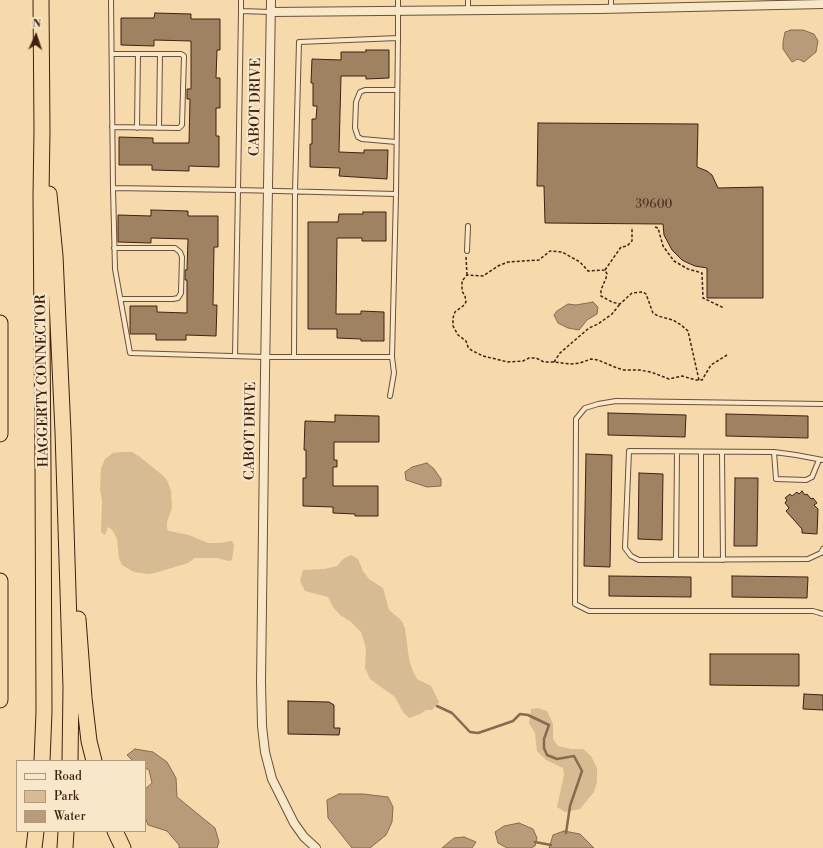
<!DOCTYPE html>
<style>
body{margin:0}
#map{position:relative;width:823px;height:848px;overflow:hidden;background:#f6daac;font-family:"Libre Bodoni",serif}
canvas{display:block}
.legend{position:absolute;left:16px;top:760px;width:130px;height:72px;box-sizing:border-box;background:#f9e7c9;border:1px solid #af9880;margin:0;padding:5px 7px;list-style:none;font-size:12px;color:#3f2212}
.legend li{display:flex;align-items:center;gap:8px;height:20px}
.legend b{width:20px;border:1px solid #af9880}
.north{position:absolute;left:16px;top:16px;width:40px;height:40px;-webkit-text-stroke:3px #f9e7c9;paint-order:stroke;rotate:3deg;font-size:11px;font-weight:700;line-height:16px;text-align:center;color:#3f2212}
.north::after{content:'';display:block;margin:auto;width:14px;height:18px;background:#3f2212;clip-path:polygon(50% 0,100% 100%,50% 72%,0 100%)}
</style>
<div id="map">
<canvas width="823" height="848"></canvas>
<ul class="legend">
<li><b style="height:5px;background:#f9e7c9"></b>Road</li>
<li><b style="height:11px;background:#d7bb92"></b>Park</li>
<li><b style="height:11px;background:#b89b78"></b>Water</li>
</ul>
<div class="north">N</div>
</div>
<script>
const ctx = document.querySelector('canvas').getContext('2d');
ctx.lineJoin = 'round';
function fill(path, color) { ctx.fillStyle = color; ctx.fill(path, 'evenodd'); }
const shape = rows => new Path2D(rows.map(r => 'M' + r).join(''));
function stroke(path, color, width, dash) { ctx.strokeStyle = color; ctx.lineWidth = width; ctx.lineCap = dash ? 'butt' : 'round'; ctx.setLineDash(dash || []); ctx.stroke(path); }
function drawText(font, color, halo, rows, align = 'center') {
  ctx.font = font + ' "Libre Bodoni",serif'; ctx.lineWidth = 4; ctx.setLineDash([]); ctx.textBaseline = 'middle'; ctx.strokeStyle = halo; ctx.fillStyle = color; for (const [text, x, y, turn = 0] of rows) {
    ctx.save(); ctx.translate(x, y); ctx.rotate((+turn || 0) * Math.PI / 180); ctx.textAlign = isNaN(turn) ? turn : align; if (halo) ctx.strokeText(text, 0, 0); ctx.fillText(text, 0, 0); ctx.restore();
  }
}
fill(shape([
 [121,452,132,452,140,457,161,474,167,480,171,491,172,508,167,522,167,529,169,531,189,535,208,543,220,543,232,541,234,545,232,560,229,561,217,558,195,558,188,563,155,573,148,574,134,572,122,565,119,558,117,539,114,533,111,529,108,527,105,535,101,532,102,500,100,490,101,468,105,459,113,453],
 [351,555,358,559,363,571,369,579,383,588,389,610,401,620,405,628,409,659,412,669,417,679,431,686,439,702,432,710,426,710,420,714,409,718,403,712,395,697,370,679,365,668,366,648,361,632,351,622,340,615,333,607,328,597,305,591,300,581,303,570,324,569,337,566,343,559],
 [538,708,547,711,553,724,553,739,558,746,571,749,583,749,591,756,597,768,597,782,594,792,580,809,565,812,557,807,564,775,563,768,546,760,537,751,535,733,529,723,531,709]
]), '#d7bb92');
const water = shape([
 [791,30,803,30,814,34,818,41,816,52,804,62,798,59,792,62,783,49,783,42,785,32,791,30],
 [593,302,598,307,597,314,587,320,579,330,568,328,558,323,554,315,557,311,568,304,576,305,593,302],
 [427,463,434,469,441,479,441,486,427,487,406,480,405,472,412,467,427,463],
 [135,749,153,752,167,762,176,778,177,797,215,828,219,842,217,848,179,848,179,845,167,831,148,825,145,817,145,789,152,783,149,770,145,768,145,761,133,761,127,755,135,749],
 [339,794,363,794,388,797,393,807,392,822,386,835,370,848,352,848,328,818,327,800,339,794],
 [519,823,533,829,537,838,535,846,531,848,507,848,498,843,495,832,504,826,519,823],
 [564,831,580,834,594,848,549,848,553,835,564,831],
 [464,837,476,842,472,848,442,848,454,838,464,837]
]);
fill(water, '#b89b78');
stroke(water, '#886b4f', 1);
stroke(shape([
 [437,706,452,713,470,732,478,733,487,730,513,721,520,714,528,715,549,725,544,739,544,748,547,755,557,759,574,756,582,771,570,806,566,833],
 [535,842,551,845]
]), '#886b4f', 2.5);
const building = shape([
 [155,13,191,14,191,19,220,19,220,50,217,50,216,78,220,78,220,108,216,108,216,136,219,136,219,167,189,166,189,171,152,170,152,165,119,165,119,137,153,138,153,143,189,143,190,99,187,99,187,89,191,89,191,41,154,40,154,46,121,45,121,18,154,18,155,13],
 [366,50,389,50,389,78,366,79,366,76,341,76,339,152,364,153,364,150,388,150,387,179,339,176,340,168,310,167,310,144,312,144,312,119,316,119,317,106,313,106,313,83,311,83,312,59,341,60,341,52,366,52,366,50],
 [538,123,698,124,697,167,707,171,712,175,718,188,763,187,763,298,707,298,707,268,695,266,688,263,682,260,672,250,664,235,663,224,545,223,544,186,537,186,538,123],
 [151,210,188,211,188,216,218,216,218,247,214,247,213,305,217,305,216,336,186,335,186,340,156,340,156,334,130,334,130,306,157,306,157,312,187,313,187,280,185,280,185,270,187,270,188,239,151,238,151,243,118,242,118,215,151,216,151,210],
 [363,212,386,212,386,241,362,241,362,238,337,238,336,314,361,314,361,311,384,312,384,341,361,341,361,339,337,338,337,329,308,329,308,222,338,222,339,214,363,214,363,212],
 [608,413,686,415,685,437,608,435,608,413],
 [726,414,808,416,808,438,726,436,726,414],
 [335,415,379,416,379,442,334,442,334,460,337,460,337,467,333,467,333,486,378,486,378,516,355,516,355,514,333,513,333,507,303,506,303,478,306,478,306,450,304,450,305,421,335,422,335,415],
 [586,454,612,455,610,567,584,566,586,454],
 [639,473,663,474,662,540,638,539,639,473],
 [735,478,758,478,757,546,734,546,735,478],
 [802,491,805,495,807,494,811,499,813,498,817,503,814,505,818,509,817,534,802,533,802,529,786,511,789,508,785,503,787,500,785,498,790,494,792,496,797,492,799,494,802,491],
 [609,576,691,577,691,597,609,596,609,576],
 [732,576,808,577,807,598,732,597,732,576],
 [710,654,799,654,799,686,710,685,710,654],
 [804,694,823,695,823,710,803,709,804,694],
 [288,701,329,702,334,705,334,728,340,728,339,735,288,734,288,701]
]);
fill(building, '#9e8262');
stroke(building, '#3f2212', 1);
const lane = shape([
 [111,0,113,188,238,190,235,356],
 [611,0,611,9],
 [468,10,468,0],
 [241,11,241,0],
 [398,38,398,0],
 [112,54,181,54,184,56,182,125,179,128,112,127],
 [137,128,138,54],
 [159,128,160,54],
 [396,142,362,139,358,137,355,128,356,102,360,92,365,90,397,90],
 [113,188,115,269,130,353,265,357,392,357,396,194,238,190,241,11,270,12],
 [114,248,175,248,180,252,182,257,181,293,178,298,173,299,121,299],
 [467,251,468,226],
 [294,357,295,192,299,42,398,38,396,194],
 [390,396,394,373,392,357],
 [823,404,616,401,598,404,585,408,576,419,575,604,589,611,813,611,823,614],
 [722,452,723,560],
 [774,452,776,479,806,480,812,477,819,460],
 [823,460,796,455,774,452,629,451,625,548,631,556,639,560,808,559,821,553,823,549],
 [676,560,677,452],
 [701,560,701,452]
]);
const street = shape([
 [271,0,265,374,261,682,262,726,265,752,272,779,294,823,304,837,316,848],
 [271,12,600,9,823,4]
]);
const highway = shape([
 [41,0,42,130,41,196,43,469,44,712,42,761],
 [49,194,55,256,63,432,71,687,70,761],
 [0,323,0,434],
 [0,581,0,700],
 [78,619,84,698,89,741,94,761],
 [115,831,123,848],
 [34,848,36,831],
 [65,848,66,831]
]);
stroke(lane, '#6d5038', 6);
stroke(street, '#6d5038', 10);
stroke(highway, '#3f2212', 17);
stroke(shape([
 [655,227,658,228,663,246,674,261,688,269,702,273,703,298,724,308],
 [466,257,467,275],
 [605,270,621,247,627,246,632,241,632,227],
 [554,362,560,353,589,328,598,324,612,314,620,304],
 [699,380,688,331,681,325,673,320,658,316,653,313,646,294,643,292,632,293,620,304,612,302,601,296,601,290,606,278,607,274,605,270,588,271,580,262,562,252,550,251,539,260,508,262,498,266,483,276,467,275,462,281,462,291,465,296,466,302,463,306,455,312,453,318,453,326,458,335,466,341,468,347,471,350,483,356,508,362,523,361,529,358,536,358,544,362,554,362,570,364,580,363,591,359,598,360,617,368,624,370,639,370,651,372,669,379,682,376,696,380,702,380,711,365,727,355]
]), '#3f2212', 1.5, [3, 2]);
stroke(lane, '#f9e7c9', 4);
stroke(street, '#f9e7c9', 8);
stroke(highway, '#f6daac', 15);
drawText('12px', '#573a26', null, [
 ["39600",654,205]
]);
drawText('14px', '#3f2212', '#f9e7c9', [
 ["CABOT DRIVE",256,107,-89],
 ["HAGGERTY CONNECTOR",43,381,-91],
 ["CABOT DRIVE",251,431,-89]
]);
</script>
